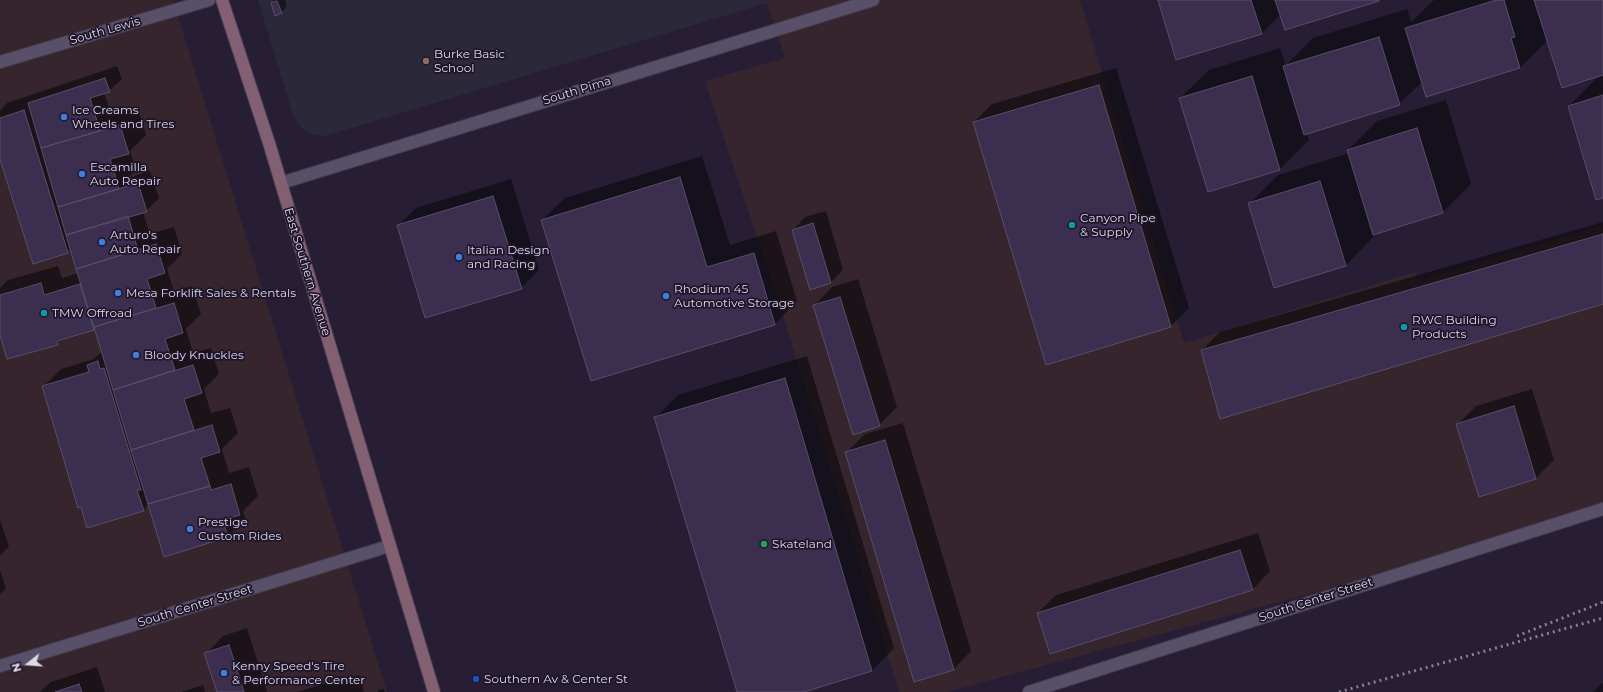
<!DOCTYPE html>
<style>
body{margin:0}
#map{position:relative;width:1603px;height:692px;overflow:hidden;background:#271e35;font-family:Montserrat,sans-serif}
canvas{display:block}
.north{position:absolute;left:8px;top:644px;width:40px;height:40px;-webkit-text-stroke:3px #1e152a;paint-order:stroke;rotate:253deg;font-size:11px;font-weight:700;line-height:16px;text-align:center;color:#ded9e8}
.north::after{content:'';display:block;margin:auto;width:14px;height:18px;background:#ded9e8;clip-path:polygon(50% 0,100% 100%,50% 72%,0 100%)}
</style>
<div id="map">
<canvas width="1603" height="692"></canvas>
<div class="north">N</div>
</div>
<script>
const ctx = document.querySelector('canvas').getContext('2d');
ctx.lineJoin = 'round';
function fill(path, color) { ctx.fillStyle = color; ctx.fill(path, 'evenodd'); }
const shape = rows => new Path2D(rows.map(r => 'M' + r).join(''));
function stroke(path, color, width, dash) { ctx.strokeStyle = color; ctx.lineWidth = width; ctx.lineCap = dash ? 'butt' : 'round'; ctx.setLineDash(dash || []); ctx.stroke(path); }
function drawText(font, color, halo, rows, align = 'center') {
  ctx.font = font + ' Montserrat,sans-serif'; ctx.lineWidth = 3.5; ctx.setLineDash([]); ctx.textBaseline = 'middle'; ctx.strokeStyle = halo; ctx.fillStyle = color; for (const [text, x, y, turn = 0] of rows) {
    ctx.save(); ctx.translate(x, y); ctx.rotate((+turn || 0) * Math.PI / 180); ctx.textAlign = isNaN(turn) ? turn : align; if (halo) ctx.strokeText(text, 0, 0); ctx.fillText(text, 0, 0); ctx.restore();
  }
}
fill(shape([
 [0,0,173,0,387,692,0,692],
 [766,0,1080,0,1184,343,1415,272,1418,281,1603,225,1603,514,947,692,899,692,787,328,705,81,785,58]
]), '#36252d');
fill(shape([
 [258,0,766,0,767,3,325,136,312,134,301,127,294,118]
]), '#2b2839');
fill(shape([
 [275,0,285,0,287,6,281,13,272,3],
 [1159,0,1379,0,1281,14,1262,33,1177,59],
 [1434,0,1603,0,1603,74,1548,40,1520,68,1426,96,1422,82,1399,104,1307,134,1309,140,1280,169,1209,191,1180,98,1209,70,1280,48,1286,65,1313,38,1407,9,1411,22],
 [117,66,122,79,109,91,104,93,112,115,138,108,146,135,130,151,136,170,128,178,150,171,159,198,146,211,143,212,150,234,174,227,182,254,167,269,174,291,192,286,201,314,186,329,193,353,211,348,219,374,204,389,211,413,230,408,238,433,222,449,229,473,249,467,258,496,243,511,245,518,228,536,149,504,143,510,43,387,61,369,94,359,102,351,95,327,63,338,57,344,0,332,0,288,8,280,58,266,62,278,79,273,71,248,67,252,0,155,0,111,7,103],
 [1116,68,1189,308,1171,326,974,122,992,104],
 [1603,76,1603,197,1569,106,1597,78],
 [1446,100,1471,184,1443,212,1373,234,1374,236,1346,265,1249,204,1278,175,1349,153,1348,150,1377,121],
 [702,156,730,245,776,231,797,301,775,324,591,380,542,220,565,198],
 [511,179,539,270,521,288,398,226,416,208],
 [826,211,843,270,831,282,811,288,793,230,805,217],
 [1603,222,1603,303,1202,350,1220,332],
 [858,279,897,407,879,425,815,305,832,287],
 [807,356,894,648,872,671,800,692,738,692,656,417,678,395],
 [1532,389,1554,460,1536,478,1458,424,1476,406],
 [903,423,971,651,954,669,847,452,865,434],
 [0,519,9,547,0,555],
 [1258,533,1270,571,1253,589,1038,613,1056,595],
 [0,570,6,588,0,594],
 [247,628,267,692,218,692,206,654,223,636],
 [97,667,105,692,40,692,51,682],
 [359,675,364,692,297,692,336,680,337,681],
 [1603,683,1603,692,1593,692,1601,684],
 [203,685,205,692,181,692],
 [384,689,385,692,377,692,378,690]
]), '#0007');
const building = shape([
 [1158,0,1251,0,1262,34,1176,60,1158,0],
 [1275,0,1379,0,1379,1,1285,30,1275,0],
 [1496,0,1504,0,1515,37,1511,38,1520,68,1426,97,1405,28,1496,0],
 [1534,0,1603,0,1603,75,1562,88,1534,0],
 [277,1,282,13,275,16,271,3,277,1],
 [1379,37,1400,105,1304,135,1283,66,1379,37],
 [1252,76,1280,170,1208,192,1179,98,1252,76],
 [105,78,110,92,90,98,100,131,41,148,28,103,105,78],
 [1099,85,1171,327,1046,365,973,122,1099,85],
 [1603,95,1603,198,1596,200,1568,106,1603,95],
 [24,110,68,253,33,264,0,159,0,118,24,110],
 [120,125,129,154,110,159,119,189,58,207,41,148,120,125],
 [1417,128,1443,213,1373,235,1347,150,1417,128],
 [680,177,707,267,754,253,775,325,591,381,541,220,680,177],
 [1320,181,1346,266,1274,288,1248,203,1320,181],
 [138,183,147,212,66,235,58,207,138,183],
 [493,196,522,289,425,318,397,225,493,196],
 [128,216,138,250,76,269,66,235,128,216],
 [813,223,831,283,810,290,792,230,813,223],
 [1603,234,1603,304,1220,419,1201,350,1603,234],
 [156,244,165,273,147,279,156,308,94,327,76,269,156,244],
 [41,283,44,295,80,284,94,330,57,341,58,345,7,359,0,335,0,295,41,283],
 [840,297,880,426,853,435,813,305,840,297],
 [174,303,183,333,165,339,175,370,113,390,94,327,174,303],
 [98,361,100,369,104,368,141,490,137,490,144,511,87,528,81,507,78,508,42,386,89,372,87,365,98,361],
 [193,365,202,393,184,399,194,430,131,450,113,390,193,365],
 [785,378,872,671,804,692,737,692,654,417,785,378],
 [1514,406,1536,479,1479,497,1456,424,1514,406],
 [212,425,220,452,201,458,210,486,148,504,131,450,212,425],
 [885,440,954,670,914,682,845,452,885,440],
 [231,484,240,515,223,520,228,537,164,557,148,504,210,486,211,490,231,484],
 [1240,550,1253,590,1050,654,1037,613,1240,550],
 [229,645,244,692,217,692,204,653,229,645],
 [79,684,82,692,55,692,79,684]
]);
fill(building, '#3b2e4e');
stroke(building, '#584f68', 1);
const street = shape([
 [0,62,209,0],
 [281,183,873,0],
 [0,666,389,546],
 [1029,692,1603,509]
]);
const secondary = shape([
 [222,0,269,143,434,692]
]);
stroke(street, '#413a4d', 14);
stroke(secondary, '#413a4d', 14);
stroke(street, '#584f68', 12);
stroke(secondary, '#826072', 12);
stroke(shape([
 [1517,636,1603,602],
 [1339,692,1603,618]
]), '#878093', 3, [2, 4]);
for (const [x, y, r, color] of [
 [426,61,4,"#8d6e63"],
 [64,117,4,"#3f7fe0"],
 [82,174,4,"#3f7fe0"],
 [1072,225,4,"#0f9aa8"],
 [102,242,4,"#3f7fe0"],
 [459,257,4,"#3f7fe0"],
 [118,293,4,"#3f7fe0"],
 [666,296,4,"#3f7fe0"],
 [44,313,4,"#0f9aa8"],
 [1404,327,4,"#0f9aa8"],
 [136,355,4,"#3f7fe0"],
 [190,529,4,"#3f7fe0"],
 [764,544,4,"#2e9e5b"],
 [224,673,4,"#3f7fe0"],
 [476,679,4,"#1a4fb4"]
]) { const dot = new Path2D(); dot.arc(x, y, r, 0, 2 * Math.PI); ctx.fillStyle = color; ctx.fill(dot); stroke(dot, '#1e152a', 1.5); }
drawText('12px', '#ded9e8', '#1e152a', [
 ["South Lewis",105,31,-16],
 ["South Pima",577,91,-17],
 ["East Southern Avenue",307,272,73],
 ["South Center Street",1316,600,-18],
 ["South Center Street",195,606,-17]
]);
drawText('12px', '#ded9e8', '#1e152a', [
 ["Burke Basic",434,54],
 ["School",434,68],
 ["Ice Creams",72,110],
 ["Wheels and Tires",72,124],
 ["Escamilla",90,167],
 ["Auto Repair",90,181],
 ["Canyon Pipe",1080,218],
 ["& Supply",1080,232],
 ["Arturo's",110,235],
 ["Auto Repair",110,249],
 ["Italian Design",467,250],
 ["and Racing",467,264],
 ["Rhodium 45",674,289],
 ["Automotive Storage",674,303],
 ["Mesa Forklift Sales & Rentals",126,293],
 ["TMW Offroad",52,313],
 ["RWC Building",1412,320],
 ["Products",1412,334],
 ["Bloody Knuckles",144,355],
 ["Prestige",198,522],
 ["Custom Rides",198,536],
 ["Skateland",772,544],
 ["Kenny Speed's Tire",232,666],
 ["& Performance Center",232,680],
 ["Southern Av & Center St",484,679]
], 'left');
</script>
